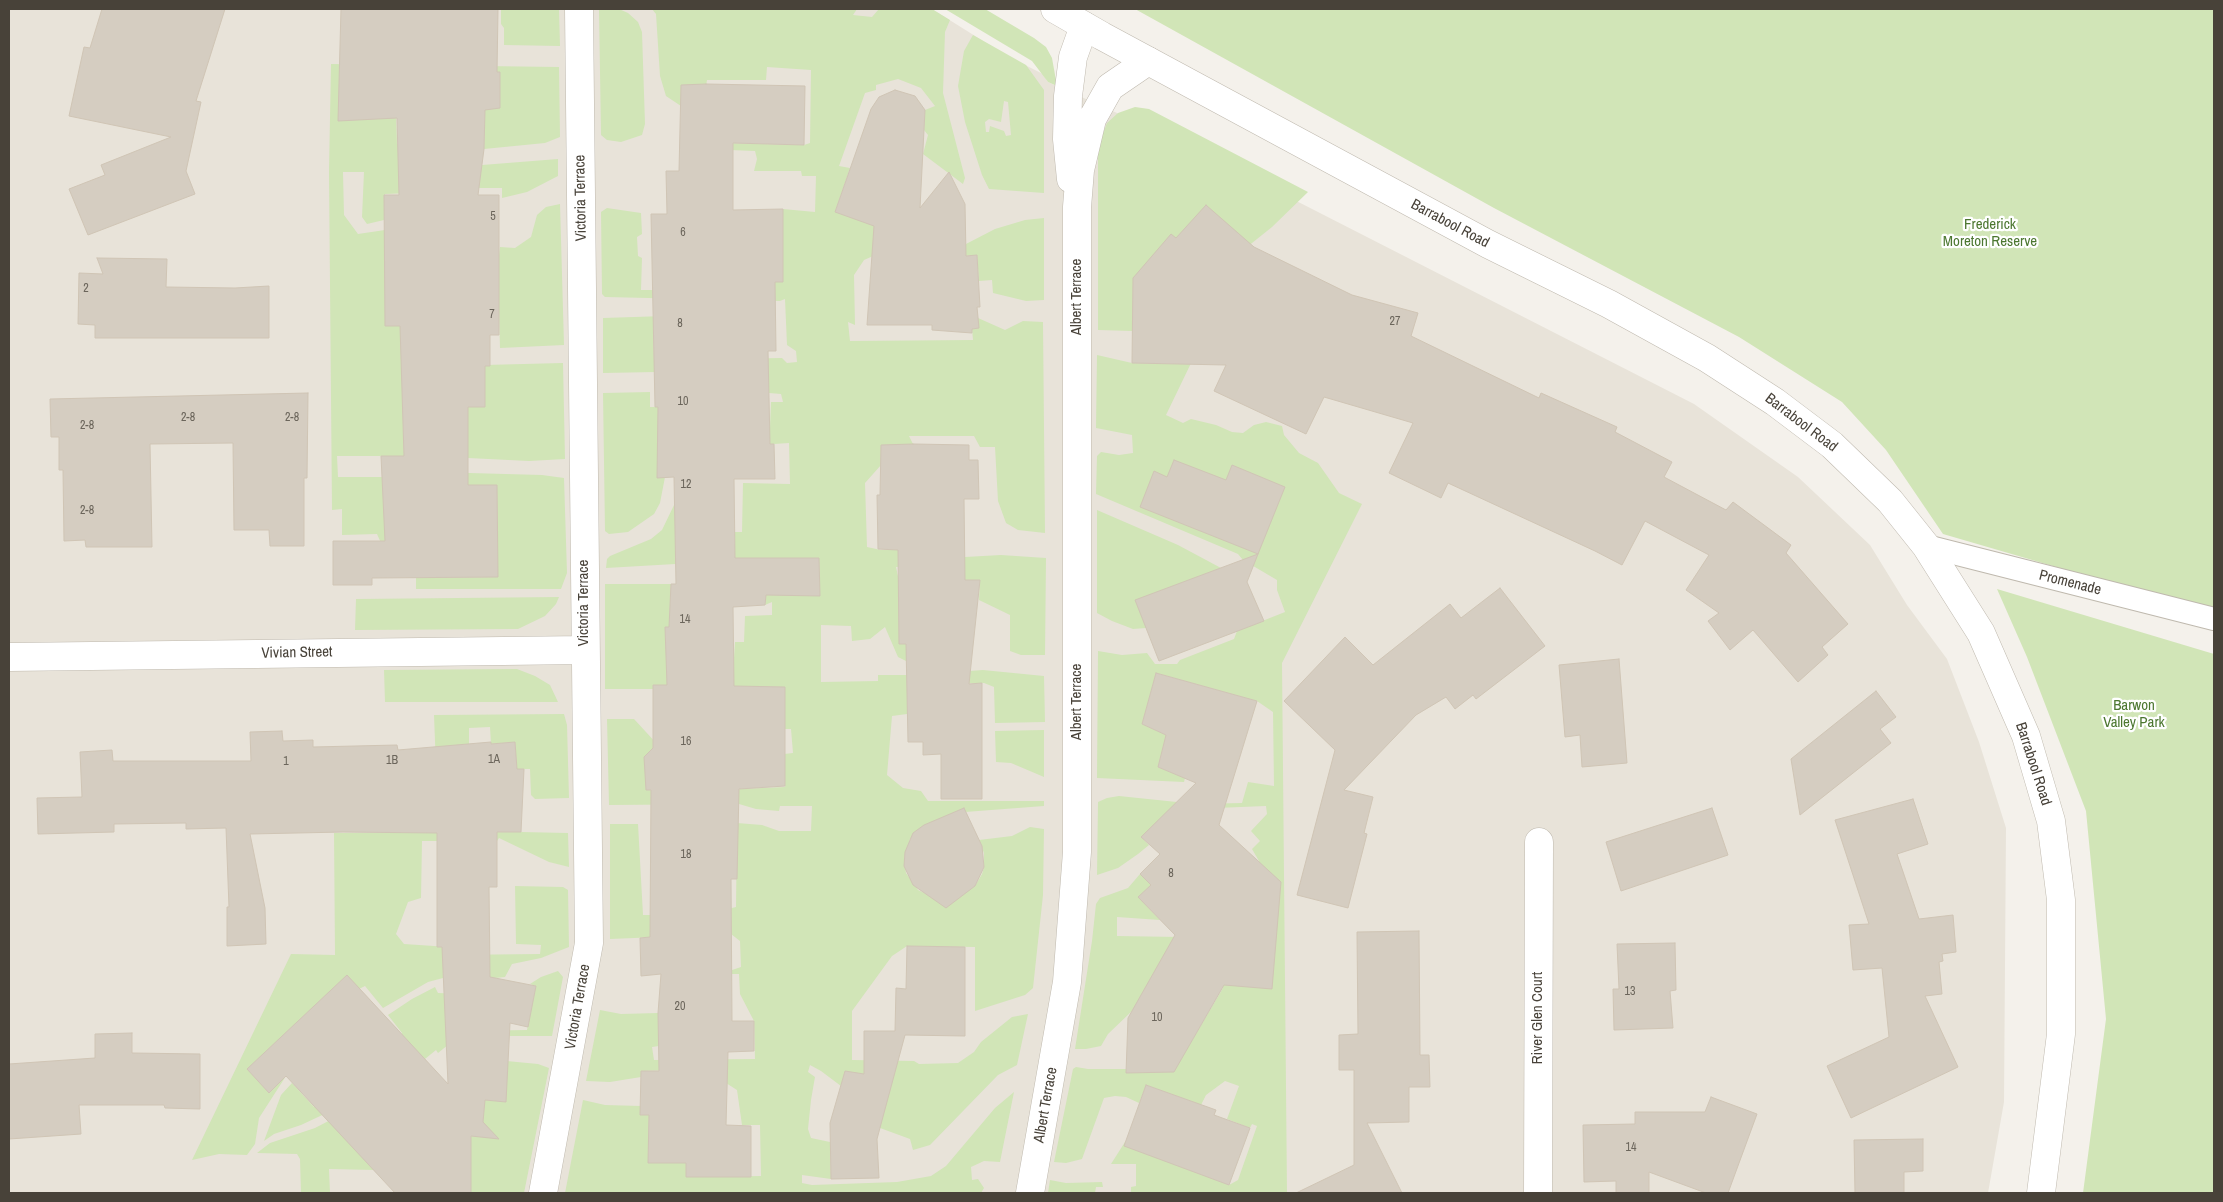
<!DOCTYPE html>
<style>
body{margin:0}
#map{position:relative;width:2223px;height:1202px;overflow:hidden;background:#f4f1eb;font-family:"Archivo Narrow",sans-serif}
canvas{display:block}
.frame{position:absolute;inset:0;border:10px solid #484239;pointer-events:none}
</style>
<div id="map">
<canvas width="2223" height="1202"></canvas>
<div class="frame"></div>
</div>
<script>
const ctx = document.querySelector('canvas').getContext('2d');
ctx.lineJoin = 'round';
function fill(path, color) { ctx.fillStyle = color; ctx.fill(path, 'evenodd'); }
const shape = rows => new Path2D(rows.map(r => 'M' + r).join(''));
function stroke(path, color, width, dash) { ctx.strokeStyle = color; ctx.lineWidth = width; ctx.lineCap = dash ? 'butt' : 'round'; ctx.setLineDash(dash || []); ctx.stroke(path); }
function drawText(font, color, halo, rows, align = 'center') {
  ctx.font = font + ' "Archivo Narrow",sans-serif'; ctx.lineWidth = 4.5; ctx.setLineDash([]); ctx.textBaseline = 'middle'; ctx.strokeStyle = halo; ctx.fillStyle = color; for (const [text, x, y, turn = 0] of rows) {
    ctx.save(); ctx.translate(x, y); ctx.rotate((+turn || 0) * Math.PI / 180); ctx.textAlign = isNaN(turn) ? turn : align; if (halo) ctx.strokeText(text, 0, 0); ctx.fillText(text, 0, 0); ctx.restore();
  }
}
fill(shape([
 [9,9,932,9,1007,56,1043,74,1048,82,1175,139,1694,404,1798,477,1870,545,1907,605,1947,659,1979,742,2006,828,2004,1102,1988,1193,9,1193]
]), '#e8e3d9');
fill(shape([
 [501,9,559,9,560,46,504,45,504,28,501,24],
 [599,9,619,9,628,13,638,22,642,32,645,124,642,135,621,142,607,140,601,135],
 [652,9,857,9,853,15,872,17,879,9,932,9,950,20,945,32,943,93,965,178,963,184,923,154,928,135,924,130,925,110,935,106,921,88,898,79,876,85,876,90,865,93,839,166,850,168,835,212,964,248,966,244,995,229,1025,220,1044,218,1044,300,1026,301,993,293,992,280,979,281,977,255,944,257,880,253,864,260,854,275,855,325,848,322,850,341,973,340,972,329,978,328,978,318,1005,330,1023,321,1043,322,1045,533,1018,530,1006,523,998,501,995,447,980,447,974,436,909,436,913,444,881,465,865,483,867,547,881,550,920,549,965,557,1001,555,1046,558,1045,655,1021,655,1010,651,1010,615,979,600,980,580,930,581,929,566,896,567,899,581,930,644,908,662,898,657,885,627,870,639,852,641,851,626,821,625,821,682,878,681,878,675,914,675,983,670,1044,676,1045,722,995,723,994,687,984,683,907,684,907,714,892,716,887,775,903,788,921,791,928,801,1044,801,1044,806,965,812,924,825,910,839,904,859,906,873,918,890,937,899,957,897,975,886,982,874,984,867,984,853,979,840,1012,836,1030,827,1044,829,1043,895,1033,988,1025,995,975,1011,975,947,907,946,892,956,852,1011,852,1060,914,1061,919,1064,958,1063,974,1052,981,1042,1012,1017,1028,1014,1017,1065,998,1075,930,1145,913,1150,910,1139,880,1128,871,1076,845,1071,841,1086,821,1071,810,1065,808,1072,815,1077,811,1100,808,1129,811,1138,830,1142,831,1179,802,1175,802,1183,812,1185,897,1182,931,1176,946,1166,995,1108,1014,1092,1000,1162,984,1161,971,1167,972,1180,978,1179,984,1188,981,1193,565,1193,583,1100,605,1105,641,1106,649,1115,648,1163,686,1163,686,1177,761,1176,760,1125,742,1125,737,1090,726,1083,673,1070,641,1071,641,1077,610,1082,586,1081,600,1010,621,1014,658,1013,659,1046,652,1047,654,1060,755,1059,754,1021,740,994,739,974,732,974,732,970,741,967,740,941,731,934,610,939,610,824,638,824,643,915,727,915,728,909,736,907,737,823,762,825,779,831,811,831,812,806,780,806,779,811,756,809,739,804,609,805,607,719,634,719,657,744,653,748,656,751,645,767,647,790,737,794,740,789,785,787,784,754,793,753,791,729,785,729,785,687,654,685,653,689,605,689,605,584,671,584,669,627,665,628,667,670,733,673,735,642,744,642,745,616,772,615,772,602,765,605,766,594,820,596,819,558,779,558,606,568,607,559,610,556,651,539,662,530,675,503,676,552,735,544,735,532,742,532,743,483,790,484,789,443,774,444,665,477,660,503,654,514,628,532,609,534,605,531,603,393,650,392,650,407,659,407,711,427,770,427,771,402,783,402,781,394,769,393,768,377,656,372,603,373,603,318,665,316,653,329,654,360,782,358,787,363,797,362,796,351,787,345,785,299,780,301,605,297,602,294,601,212,607,208,641,213,642,234,637,237,638,256,642,258,641,290,676,290,783,209,815,212,816,176,802,176,801,171,754,171,757,159,755,151,680,148,680,142,804,145,810,143,811,70,767,67,766,80,707,80,706,86,681,106,666,96,660,76,656,14],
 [945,9,985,9,1034,38,1046,47,1052,58,1057,86,1048,82,1032,61],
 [1135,9,2214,9,2214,613,1943,534,1886,450,1842,402,1739,337,1494,208],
 [973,35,1026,65,1044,90,1044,193,989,189,982,175,965,122,958,86,964,51],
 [1004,101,1008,102,1011,135,1006,136,1004,131,990,126,989,132,986,132,985,122,989,119,1001,122],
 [331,64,559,67,560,137,545,143,484,149,485,110,396,113,397,144,451,166,482,165,558,159,558,176,527,192,502,198,502,188,411,188,411,193,385,194,384,220,367,224,362,217,364,172,343,172,344,215,358,234,385,230,385,260,499,255,500,247,515,248,531,237,537,215,546,207,560,204,564,345,500,348,498,272,441,325,445,366,563,363,565,459,529,461,468,458,468,407,485,407,485,373,402,374,404,456,337,456,338,477,382,477,390,543,381,543,377,534,342,535,342,509,332,510,329,172],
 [1135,107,1149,109,1308,192,1272,227,1247,247,1166,415,1183,423,1191,419,1216,425,1232,432,1243,433,1254,425,1266,422,1282,426,1284,435,1299,453,1318,463,1339,493,1362,504,1282,663,1287,1193,1131,1193,1131,1187,1136,1186,1136,1164,1111,1164,1125,1142,1195,1167,1193,1171,1229,1185,1238,1180,1257,1126,1252,1124,1250,1128,1227,1119,1239,1086,1225,1081,1206,1095,1201,1105,1146,1085,1139,1103,1126,1097,1115,1096,1104,1098,1082,1159,1066,1163,1054,1162,1073,1069,1076,1067,1088,1069,1126,1069,1126,1073,1164,1072,1164,1039,1170,1033,1190,1044,1223,988,1165,954,1132,1011,1108,1034,1101,1046,1086,1049,1075,1049,1092,941,1096,904,1100,898,1128,888,1140,874,1151,885,1138,897,1160,920,1117,917,1117,936,1180,937,1259,861,1252,849,1260,841,1251,831,1267,814,1266,806,1216,808,1141,837,1149,845,1138,854,1118,868,1097,875,1098,802,1107,798,1119,796,1196,804,1242,803,1248,782,1274,786,1273,712,1257,701,1156,673,1142,724,1166,735,1158,767,1185,778,1184,782,1097,778,1098,651,1122,655,1147,653,1155,664,1177,664,1180,660,1234,639,1237,631,1285,612,1277,590,1277,580,1243,560,1238,554,1096,494,1097,456,1101,452,1119,455,1133,453,1132,435,1096,428,1097,355,1132,363,1174,364,1133,319,1132,331,1098,330,1098,146,1107,123,1118,113],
 [433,472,542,475,564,478,567,573,561,589,416,589,416,578,498,577,497,485,440,485],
 [1097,510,1178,545,1221,568,1146,628,1133,629,1112,621,1097,613],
 [1997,589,2214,654,2214,1193,2083,1193,2106,1019,2086,811,2027,657],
 [559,597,556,604,545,616,518,629,355,630,356,599],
 [517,669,535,676,550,685,558,702,385,702,384,670],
 [564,714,567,725,569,798,535,799,531,795,530,769,517,769,515,742,491,744,490,727,469,728,469,744,447,746,447,817,438,820,434,715],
 [1044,730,1044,777,1011,763,996,762,995,731],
 [521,832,568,833,569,867,549,862,499,838,497,841,422,841,421,898,408,902,396,934,404,944,449,947,449,955,540,954,541,945,516,944,515,886,563,887,568,890,569,947,541,958,512,964,505,977,495,978,487,1019,466,1031,527,1030,536,986,530,984,541,977,558,971,563,977,552,1036,459,1036,438,1053,436,1050,345,1124,481,1137,485,1100,506,1102,496,1060,538,1064,549,1068,524,1193,471,1193,471,1191,375,1170,329,1169,330,1193,301,1193,300,1159,297,1154,257,1153,270,1143,315,1128,340,1115,394,1051,402,1033,388,1015,412,999,435,987,438,993,467,994,486,962,443,964,443,978,428,982,383,1008,365,986,359,989,346,976,247,1069,269,1093,286,1076,259,1118,255,1144,247,1155,219,1154,192,1160,291,954,335,955,334,833],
 [292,1083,314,1107,335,1088,333,1110,301,1125,274,1134,264,1141,281,1095],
 [1050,1180,1066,1183,1102,1182,1103,1187,1096,1187,1095,1193,1048,1193]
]), '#d1e5b7');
const building = shape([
 [102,9,225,9,196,101,201,102,186,171,195,194,88,235,69,189,105,175,101,165,171,137,69,116,84,47,90,48,102,9],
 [341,9,498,9,497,72,500,72,500,108,485,110,484,149,478,195,499,195,499,335,490,335,490,366,485,366,485,407,468,407,468,485,497,485,498,577,372,578,372,585,333,585,333,541,385,541,381,456,404,456,400,326,385,326,384,195,399,195,397,118,338,121,341,9],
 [706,84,805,86,804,145,733,143,733,210,783,209,783,282,775,282,776,351,768,351,770,444,774,444,775,479,734,479,735,558,819,558,820,596,766,595,765,605,733,607,734,686,785,687,785,786,739,789,737,879,731,879,732,1021,754,1021,754,1051,728,1052,726,1125,751,1126,751,1177,686,1177,686,1163,648,1163,649,1115,640,1115,641,1071,659,1071,658,1013,661,974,641,976,640,938,650,937,651,790,646,790,644,757,653,748,653,685,667,685,665,627,669,627,671,584,676,584,674,477,657,478,658,407,655,407,651,214,667,214,666,171,679,171,681,85,706,84],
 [895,90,915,96,925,110,920,208,949,172,965,204,966,256,977,255,980,307,977,307,979,328,972,329,972,333,932,330,932,325,867,325,874,226,835,212,871,109,879,97,895,90],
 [1206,205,1254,247,1352,295,1418,313,1411,336,1539,398,1541,393,1617,427,1615,432,1672,462,1664,477,1726,510,1733,502,1791,545,1786,553,1848,624,1822,647,1828,655,1798,682,1753,630,1730,650,1708,621,1719,613,1686,590,1709,555,1645,521,1622,565,1595,551,1448,483,1441,498,1389,473,1413,423,1324,397,1306,434,1214,391,1226,365,1132,363,1133,278,1171,234,1176,238,1206,205],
 [97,258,167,259,166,287,235,288,269,286,269,338,95,338,95,325,78,324,79,273,103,274,97,258],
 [308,393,307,478,304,478,304,546,270,546,269,530,234,530,233,443,150,444,152,547,86,547,85,540,64,541,63,470,59,470,59,437,51,437,50,399,308,393],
 [913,444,969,445,969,460,978,460,979,499,964,499,965,580,980,580,969,684,982,683,982,799,941,799,941,754,923,755,923,742,908,742,906,644,899,644,898,550,878,549,877,495,880,495,881,445,913,444],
 [1174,460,1226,480,1232,465,1285,487,1258,554,1140,507,1154,471,1167,477,1174,460],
 [1258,554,1247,582,1264,621,1159,661,1135,600,1258,554],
 [1500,588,1545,646,1476,699,1473,695,1455,709,1446,697,1416,715,1344,790,1373,797,1364,833,1367,834,1348,908,1297,895,1335,750,1284,701,1345,637,1373,665,1450,604,1461,618,1500,588],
 [1619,659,1627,763,1582,767,1580,735,1565,737,1559,665,1619,659],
 [1156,673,1257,701,1219,825,1281,882,1272,989,1224,985,1174,1072,1126,1073,1128,1018,1175,935,1138,897,1151,885,1140,874,1160,854,1141,837,1196,783,1158,767,1166,735,1142,724,1156,673],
 [1876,691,1896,717,1880,729,1891,743,1800,815,1791,759,1876,691],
 [282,731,283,741,313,740,313,747,397,745,398,750,491,742,491,744,515,742,517,769,524,769,521,832,497,832,497,887,489,887,490,977,536,986,528,1027,510,1023,506,1102,485,1100,483,1122,499,1139,471,1136,471,1193,395,1193,286,1076,269,1093,247,1069,347,975,448,1084,442,947,437,947,437,833,343,832,250,834,265,908,266,944,227,946,227,907,229,907,226,828,186,829,186,823,114,824,114,832,38,834,37,798,82,797,80,752,112,750,113,761,251,761,250,732,282,731],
 [1913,799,1928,844,1897,854,1919,919,1953,915,1956,952,1942,954,1943,961,1939,962,1942,994,1925,996,1958,1067,1851,1118,1827,1066,1889,1037,1882,968,1853,970,1849,925,1869,924,1835,820,1913,799],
 [964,808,982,846,984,867,975,886,946,908,913,885,904,866,905,852,913,833,924,825,964,808],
 [1712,808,1728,855,1621,891,1606,842,1712,808],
 [1419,931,1420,1055,1429,1055,1430,1087,1409,1087,1409,1122,1367,1123,1402,1193,1296,1193,1354,1165,1354,1070,1339,1070,1339,1035,1358,1034,1357,932,1419,931],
 [1675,943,1676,990,1670,991,1673,1028,1614,1030,1613,989,1619,989,1617,944,1675,943],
 [907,946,965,947,965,1036,905,1035,877,1139,879,1178,831,1179,830,1123,845,1071,864,1074,864,1031,895,1031,896,988,906,989,907,946],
 [132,1033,132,1053,200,1054,200,1109,165,1108,164,1105,79,1105,81,1134,9,1139,9,1064,95,1058,95,1034,132,1033],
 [1146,1085,1216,1110,1214,1115,1250,1128,1229,1185,1124,1146,1146,1085],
 [1711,1097,1757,1114,1728,1193,1706,1193,1649,1172,1649,1193,1616,1193,1616,1181,1584,1182,1583,1125,1635,1124,1635,1112,1705,1112,1711,1097],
 [1923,1139,1923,1171,1904,1172,1904,1193,1855,1193,1854,1140,1923,1139]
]);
fill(building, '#d5cdc1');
stroke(building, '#d0c5b5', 1);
const service = shape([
 [1926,546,2214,619]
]);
const minor = shape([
 [1071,179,1067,139,1068,96,1073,57,1084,26],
 [9,657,585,650],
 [543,1193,589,943,579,9],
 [1030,1193,1067,982,1077,852,1077,207,1080,170,1092,119,1110,87,1148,61],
 [1538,1193,1539,842]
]);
const tertiary = shape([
 [1055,9,1102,36,1488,244,1609,304,1707,358,1775,402,1832,445,1890,501,1926,546,1981,633,2026,736,2051,821,2061,900,2061,1034,2041,1193]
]);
stroke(service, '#bfb9ae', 24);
stroke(minor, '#bfb9ae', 29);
stroke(tertiary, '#bfb9ae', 29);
stroke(service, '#fff', 22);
stroke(minor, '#fff', 28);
stroke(tertiary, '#fff', 28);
drawText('12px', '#6b655b', null, [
 ["5",493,217],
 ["6",683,233],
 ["2",86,289],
 ["7",492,315],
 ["27",1395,322],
 ["8",680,324],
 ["10",683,402],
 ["2-8",188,418],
 ["2-8",292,418],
 ["2-8",87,426],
 ["12",686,485],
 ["2-8",87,511],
 ["14",685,620],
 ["16",686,742],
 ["1A",494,760],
 ["1B",392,761],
 ["1",286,762],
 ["18",686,855],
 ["8",1171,874],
 ["13",1630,992],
 ["20",680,1007],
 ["10",1157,1018],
 ["14",1631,1148]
]);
drawText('15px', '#484239', '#fff', [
 ["Victoria Terrace",581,198,-91],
 ["Barrabool Road",1450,224,28],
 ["Albert Terrace",1077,297,-90],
 ["Barrabool Road",1801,423,37],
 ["Promenade",2070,583,14],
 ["Victoria Terrace",584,603,-90],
 ["Vivian Street",297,653,-1],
 ["Albert Terrace",1077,702,-90],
 ["Barrabool Road",2033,764,72],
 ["Victoria Terrace",578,1007,-80],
 ["River Glen Court",1538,1018,-90],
 ["Albert Terrace",1046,1105,-80]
]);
drawText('15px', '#4c7730', '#fff', [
 ["Frederick",1990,225],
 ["Moreton Reserve",1990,242],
 ["Barwon",2134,706],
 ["Valley Park",2134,723]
]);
</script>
